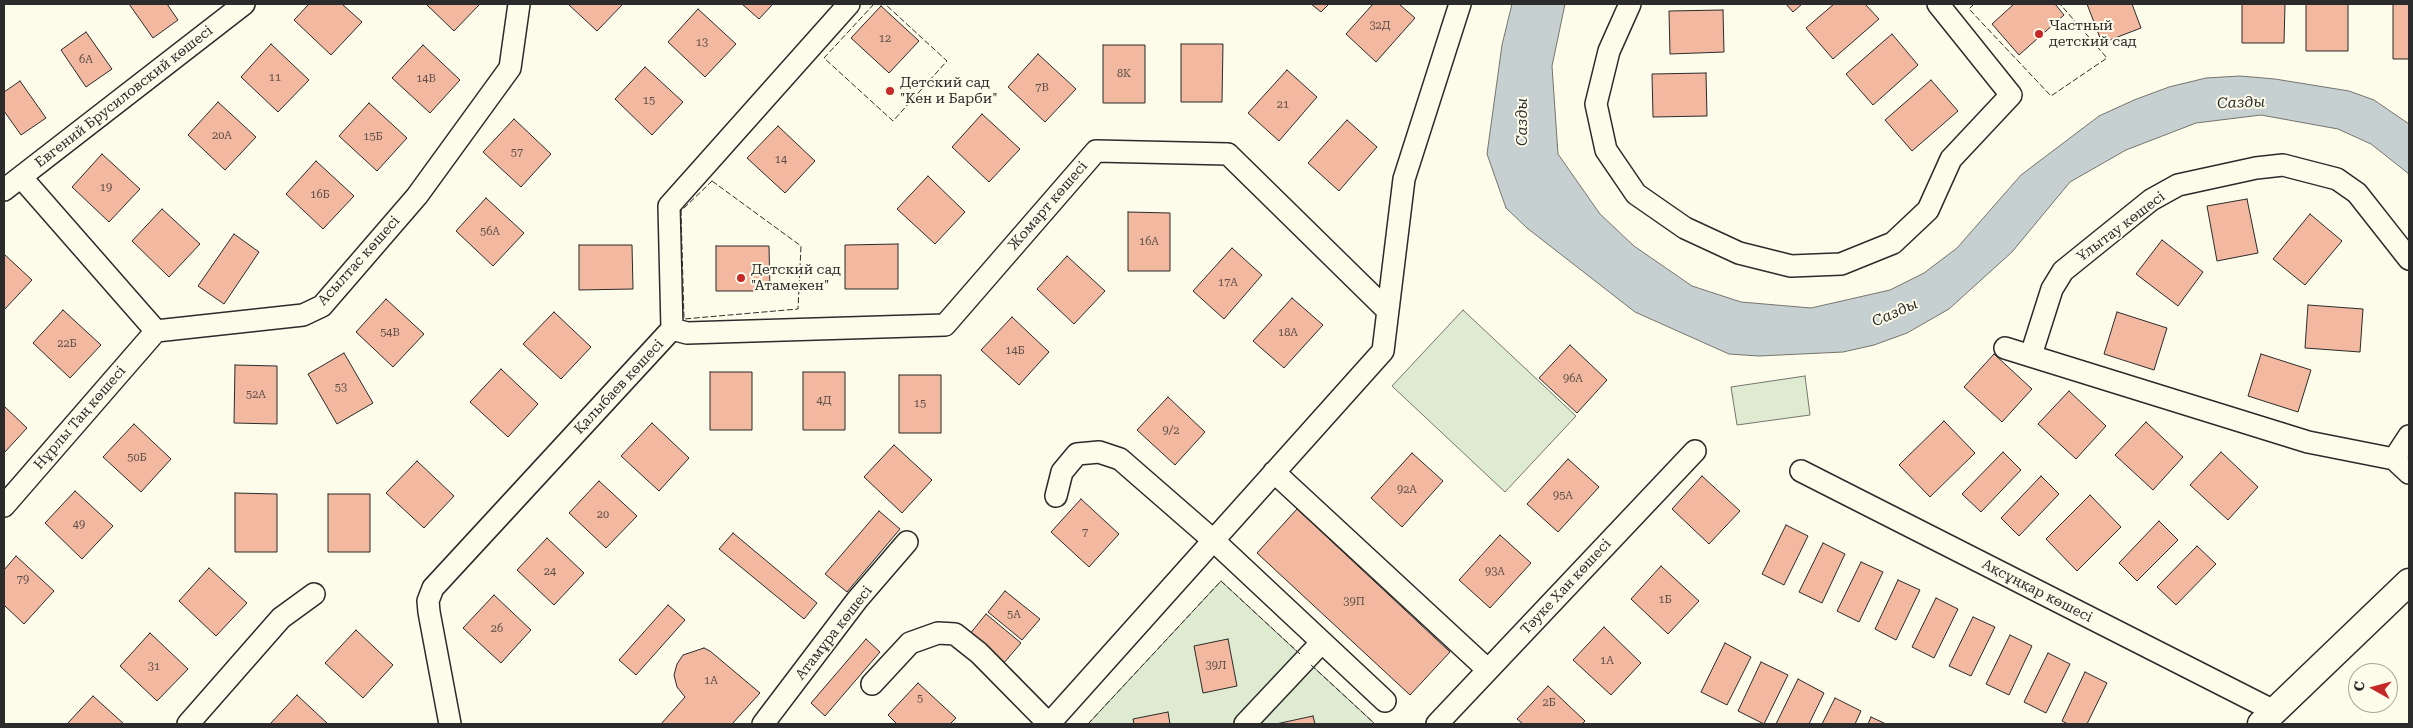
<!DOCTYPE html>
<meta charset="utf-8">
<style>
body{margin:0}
#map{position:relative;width:2413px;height:728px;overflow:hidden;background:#fdfbea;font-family:"Roboto Serif",serif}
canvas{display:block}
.frame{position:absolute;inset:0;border:5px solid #2b2b2b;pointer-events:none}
.north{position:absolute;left:2348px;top:663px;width:50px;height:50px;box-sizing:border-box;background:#fdfbea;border:1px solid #a9a89e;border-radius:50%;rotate:277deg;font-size:14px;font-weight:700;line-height:20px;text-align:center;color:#2b2b2b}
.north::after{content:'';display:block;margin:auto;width:18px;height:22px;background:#c62828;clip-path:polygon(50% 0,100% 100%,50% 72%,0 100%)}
</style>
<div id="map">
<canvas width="2413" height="728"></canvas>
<div class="frame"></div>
<div class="north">С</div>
</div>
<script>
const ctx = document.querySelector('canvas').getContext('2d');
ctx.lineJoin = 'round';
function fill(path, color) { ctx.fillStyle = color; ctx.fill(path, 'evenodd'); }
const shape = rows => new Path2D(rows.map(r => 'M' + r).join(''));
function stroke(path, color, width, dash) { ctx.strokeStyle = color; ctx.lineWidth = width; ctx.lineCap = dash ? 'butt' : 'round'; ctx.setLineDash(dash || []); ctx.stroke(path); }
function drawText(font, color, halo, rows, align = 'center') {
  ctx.font = font + ' "Roboto Serif",serif'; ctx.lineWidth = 4; ctx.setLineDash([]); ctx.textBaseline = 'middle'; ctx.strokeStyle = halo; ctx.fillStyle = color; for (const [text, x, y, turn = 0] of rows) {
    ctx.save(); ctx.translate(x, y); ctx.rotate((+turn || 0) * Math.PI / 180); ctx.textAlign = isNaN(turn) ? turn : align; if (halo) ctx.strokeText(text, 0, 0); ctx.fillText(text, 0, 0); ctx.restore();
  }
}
const green = shape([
 [1463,310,1576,416,1505,492,1392,386,1463,310],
 [1805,376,1810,415,1737,425,1731,387,1805,376],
 [1221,581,1375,724,1088,724,1221,581]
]);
fill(green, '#deebd1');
stroke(green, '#74746e', 1);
const water = shape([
 [1512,4,1565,4,1552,66,1558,154,1600,214,1634,246,1692,286,1741,302,1811,308,1890,290,1924,273,1957,248,2021,175,2099,116,2134,100,2169,87,2206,78,2240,76,2275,79,2349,91,2374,100,2409,124,2409,174,2371,144,2338,129,2261,115,2196,123,2126,150,2070,182,2012,252,1949,309,1907,333,1874,345,1843,352,1759,356,1729,354,1635,312,1527,228,1506,208,1487,154,1502,45,1512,4]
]);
fill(water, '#c7d0d0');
stroke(water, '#74746e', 1);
const building = shape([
 [129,4,167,4,178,20,153,38,129,4],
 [309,4,342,4,362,22,331,55,294,20,309,4],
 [426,4,480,4,454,31,426,4],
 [568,4,623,4,597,31,568,4],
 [742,4,773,4,759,19,742,4],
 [1311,4,1329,4,1321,12,1311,4],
 [1373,4,1399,4,1415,18,1376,62,1346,34,1373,4],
 [1786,4,1802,4,1793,12,1786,4],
 [1834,4,1865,4,1879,19,1833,59,1806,28,1834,4],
 [2014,4,2055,4,2064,15,2019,55,1992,24,2014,4],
 [2087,4,2132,4,2141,28,2102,43,2087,4],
 [2242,4,2285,4,2284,43,2242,43,2242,4],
 [2306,4,2348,4,2348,51,2306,51,2306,4],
 [2393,4,2409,4,2409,59,2393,59,2393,4],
 [881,6,919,41,889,73,851,38,881,6],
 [698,9,736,44,705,77,668,42,698,9],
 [1723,10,1724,52,1670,54,1669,11,1723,10],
 [86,32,112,69,86,87,61,50,86,32],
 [1892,34,1918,65,1873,105,1846,74,1892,34],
 [271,44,309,80,278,112,241,77,271,44],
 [1181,44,1223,44,1222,102,1181,102,1181,44],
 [423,45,460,80,430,113,392,78,423,45],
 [1103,45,1145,45,1145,103,1103,103,1103,45],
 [1038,54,1076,89,1045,122,1008,87,1038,54],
 [645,67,683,102,652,135,615,99,645,67],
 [1287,70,1317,97,1279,141,1248,113,1287,70],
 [1706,73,1707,116,1653,117,1652,74,1706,73],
 [1931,80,1958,111,1912,151,1885,120,1931,80],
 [20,81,46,118,21,135,4,111,4,92,20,81],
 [218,102,256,137,225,170,188,135,218,102],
 [369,103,407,138,377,171,339,136,369,103],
 [982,114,1020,149,989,182,952,147,982,114],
 [514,119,551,154,521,187,483,152,514,119],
 [1347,120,1377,147,1339,191,1308,163,1347,120],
 [778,126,815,161,785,193,747,158,778,126],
 [102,154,140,189,109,222,72,187,102,154],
 [316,161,354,196,323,229,286,194,316,161],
 [928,176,965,212,935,244,897,209,928,176],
 [486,198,524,233,493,266,456,231,486,198],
 [2247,199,2258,253,2217,261,2207,206,2247,199],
 [162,209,200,244,169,277,132,241,162,209],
 [1128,212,1170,213,1170,271,1128,271,1128,212],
 [2310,214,2342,241,2305,285,2273,259,2310,214],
 [234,234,259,252,224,304,198,286,234,234],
 [2162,240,2203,272,2178,306,2136,274,2162,240],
 [898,244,898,289,845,289,845,245,898,244],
 [579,245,632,245,633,289,579,290,579,245],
 [716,246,769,246,770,291,716,291,716,246],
 [1232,248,1262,275,1224,319,1193,291,1232,248],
 [4,254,32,280,4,310,4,254],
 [1067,256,1105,291,1074,324,1037,289,1067,256],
 [1292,298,1323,325,1284,368,1253,341,1292,298],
 [386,299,424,334,393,367,356,332,386,299],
 [2308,305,2363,309,2360,352,2305,348,2308,305],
 [63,310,101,345,70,378,33,343,63,310],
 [554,312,591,347,561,379,523,344,554,312],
 [2117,312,2167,328,2154,370,2104,354,2117,312],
 [1012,317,1049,352,1019,385,981,350,1012,317],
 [1570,345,1607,380,1577,413,1539,378,1570,345],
 [344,353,373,403,337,424,308,374,344,353],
 [1994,354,2032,389,2002,422,1964,387,1994,354],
 [2261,354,2311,370,2298,412,2248,396,2261,354],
 [235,365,277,366,277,424,234,423,235,365],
 [501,369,538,404,508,437,470,402,501,369],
 [710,372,752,372,752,430,710,430,710,372],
 [803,372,845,372,845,430,803,430,803,372],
 [899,375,941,375,941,433,899,433,899,375],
 [2069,391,2106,426,2076,459,2038,424,2069,391],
 [1168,397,1205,432,1175,465,1137,430,1168,397],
 [4,406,27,428,4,453,4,406],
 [1944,421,1975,453,1930,497,1899,465,1944,421],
 [2146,422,2183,457,2153,490,2115,455,2146,422],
 [652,423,689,458,659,491,621,456,652,423],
 [134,424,171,459,141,492,103,457,134,424],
 [894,445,932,480,902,513,864,477,894,445],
 [2003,452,2021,470,1981,512,1962,494,2003,452],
 [2221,452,2258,487,2228,520,2190,485,2221,452],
 [1412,453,1443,481,1402,527,1371,498,1412,453],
 [1568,459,1599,487,1558,532,1527,504,1568,459],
 [417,461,454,496,424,528,386,493,417,461],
 [1702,476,1740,511,1709,544,1672,509,1702,476],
 [2041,476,2059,494,2019,536,2001,518,2041,476],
 [599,481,637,516,606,548,569,513,599,481],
 [75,491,113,526,82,559,45,523,75,491],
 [235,493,277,494,277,552,235,552,235,493],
 [328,494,370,494,370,552,328,552,328,494],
 [2090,495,2121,527,2077,571,2046,539,2090,495],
 [1081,499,1119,534,1089,567,1051,532,1081,499],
 [1297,509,1450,652,1410,695,1257,553,1297,509],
 [879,511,900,529,847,592,825,574,879,511],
 [2159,521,2178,540,2137,581,2119,563,2159,521],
 [1786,525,1808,536,1784,585,1762,574,1786,525],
 [733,533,817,603,804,619,719,549,733,533],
 [1500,535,1531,563,1490,608,1459,580,1500,535],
 [547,538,584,573,554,605,517,570,547,538],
 [1823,543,1845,554,1822,603,1799,592,1823,543],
 [2197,546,2216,564,2176,605,2157,587,2197,546],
 [16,556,54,591,24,624,4,605,4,570,16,556],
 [1861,562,1883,572,1859,622,1837,611,1861,562],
 [1661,566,1699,601,1668,634,1631,599,1661,566],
 [209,568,247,603,216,636,179,601,209,568],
 [1898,580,1920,590,1896,640,1875,629,1898,580],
 [1005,591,1040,619,1022,640,988,612,1005,591],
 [494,595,531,630,501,663,463,628,494,595],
 [1936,598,1958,609,1934,658,1912,647,1936,598],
 [668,605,685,620,636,675,619,660,668,605],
 [986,614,1021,643,1003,664,969,635,986,614],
 [1973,617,1995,627,1971,676,1949,666,1973,617],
 [1604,627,1641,663,1611,695,1573,660,1604,627],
 [356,630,393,665,363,698,325,663,356,630],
 [150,633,188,669,157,701,120,666,150,633],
 [2010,635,2032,646,2009,695,1986,684,2010,635],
 [866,639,880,652,825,716,811,703,866,639],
 [1228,639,1237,686,1203,693,1194,646,1228,639],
 [1725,643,1751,657,1727,705,1701,692,1725,643],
 [704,648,710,651,760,693,732,724,661,724,685,697,677,687,674,675,677,664,683,655,704,648],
 [2048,653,2070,664,2046,713,2024,702,2048,653],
 [1761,662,1788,675,1764,724,1738,711,1761,662],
 [2085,672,2107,683,2087,724,2068,724,2062,721,2085,672],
 [1798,679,1824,693,1809,724,1776,724,1798,679],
 [918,683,956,718,950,724,897,724,888,715,918,683],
 [1548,686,1585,721,1582,724,1523,724,1517,719,1548,686],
 [297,695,328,724,270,724,297,695],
 [93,696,124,724,67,724,93,696],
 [1835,698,1861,711,1855,724,1822,724,1835,698],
 [1168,712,1170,724,1134,724,1133,719,1168,712],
 [1313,716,1315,724,1276,724,1313,716],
 [1871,717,1886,724,1868,724,1871,717]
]);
fill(building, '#f2b8a0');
stroke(building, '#2b2b2b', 1);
const minor = shape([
 [1630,4,1609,51,1596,104,1606,150,1636,194,1685,228,1739,253,1791,266,1841,264,1893,243,1928,210,1951,159,2011,95,1938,4],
 [21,177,156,331],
 [4,190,244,4],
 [672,329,687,333,945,325,1096,151,1228,154,1388,311],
 [156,331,303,315,322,306,417,196,510,68,519,4],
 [2005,348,2308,442,2394,459,2409,473],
 [2031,355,2052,289,2063,271,2151,200,2178,185,2256,168,2283,165,2337,179,2357,193,2409,259],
 [2394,459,2409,436],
 [1801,471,2274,711],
 [1274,472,1488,670],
 [1056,496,1062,472,1077,454,1099,452,1120,459,1213,540,1385,701],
 [4,506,156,331],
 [872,684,910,643,938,633,955,634,979,653,1049,724,1383,351,1404,179,1460,4],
 [188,724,281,618,314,594],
 [450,724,429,612,428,601,433,588,672,329,669,206,849,4],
 [763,724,857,600,907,542],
 [1245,724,1322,642],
 [1437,724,1695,451]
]);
const major = shape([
 [2261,724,2409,582]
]);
stroke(minor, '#2b2b2b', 24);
stroke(major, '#2b2b2b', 29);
stroke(minor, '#fdfbea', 21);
stroke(major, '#fdfbea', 26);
stroke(shape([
 [874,4,824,58,893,121,947,61,885,4],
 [1974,4,1969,9,2051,96,2107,58,2060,4],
 [712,181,801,246,798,309,684,319,681,211,712,181],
 [1311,665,1375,724],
 [1088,724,1221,581,1300,654]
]), '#2b2b2b', 1, [6, 2.5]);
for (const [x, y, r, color] of [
 [2039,34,5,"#c62828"],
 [890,91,5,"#c62828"],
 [741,278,5,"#c62828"]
]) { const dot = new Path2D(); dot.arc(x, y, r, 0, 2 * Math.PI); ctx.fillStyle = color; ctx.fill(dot); stroke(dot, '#fdfbea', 2); }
drawText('11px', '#5d4e48', null, [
 ["32Д",1380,26],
 ["12",885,39],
 ["13",702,43],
 ["6А",86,60],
 ["8К",1124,74],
 ["11",275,78],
 ["14В",426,79],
 ["7В",1042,88],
 ["15",649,101],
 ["21",1283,105],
 ["20А",222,136],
 ["15Б",373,137],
 ["57",517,153],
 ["14",781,160],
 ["19",106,188],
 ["16Б",320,195],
 ["56А",490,232],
 ["16А",1149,242],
 ["17А",1228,283],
 ["54В",390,333],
 ["18А",1288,333],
 ["22Б",67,344],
 ["14Б",1015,351],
 ["96А",1573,379],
 ["53",341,388],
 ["52А",256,395],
 ["4Д",824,401],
 ["15",920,404],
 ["9/2",1171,431],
 ["50Б",137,458],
 ["92А",1407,490],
 ["95А",1563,496],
 ["20",603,515],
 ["49",79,525],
 ["7",1085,533],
 ["24",550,572],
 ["93А",1495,572],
 ["79",23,580],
 ["1Б",1665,600],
 ["39П",1354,602],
 ["5А",1014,615],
 ["26",497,629],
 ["1А",1607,661],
 ["39Л",1216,666],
 ["31",154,667],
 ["1А",711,681],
 ["5",920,699],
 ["2Б",1549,703]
]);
drawText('14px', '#2b2b2b', '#fdfbea', [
 ["Частный",2049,26],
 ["детский сад",2049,42],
 ["Детский сад",900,83],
 ["\"Кен и Барби\"",900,99],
 ["Детский сад",751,270],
 ["\"Атамекен\"",751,286]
], 'left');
drawText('14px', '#2b2b2b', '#fdfbea', [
 ["Евгений Брусиловский көшесі",124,97,-38],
 ["Жомарт көшесі",1048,206,-49],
 ["Ұлытау көшесі",2121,227,-37],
 ["Асылтас көшесі",359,261,-48],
 ["Қалыбаев көшесі",619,387,-47],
 ["Нұрлы Таң көшесі",80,418,-49],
 ["Тәуке Хан көшесі",1566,587,-47],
 ["Ақсұңқар көшесі",2037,591,27],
 ["Атамұра көшесі",834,633,-52]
]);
drawText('italic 15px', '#2b2b2b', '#fdfbea', [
 ["Сазды",2241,103,-2],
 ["Сазды",1523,122,-90],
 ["Сазды",1895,313,-24]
]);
</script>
